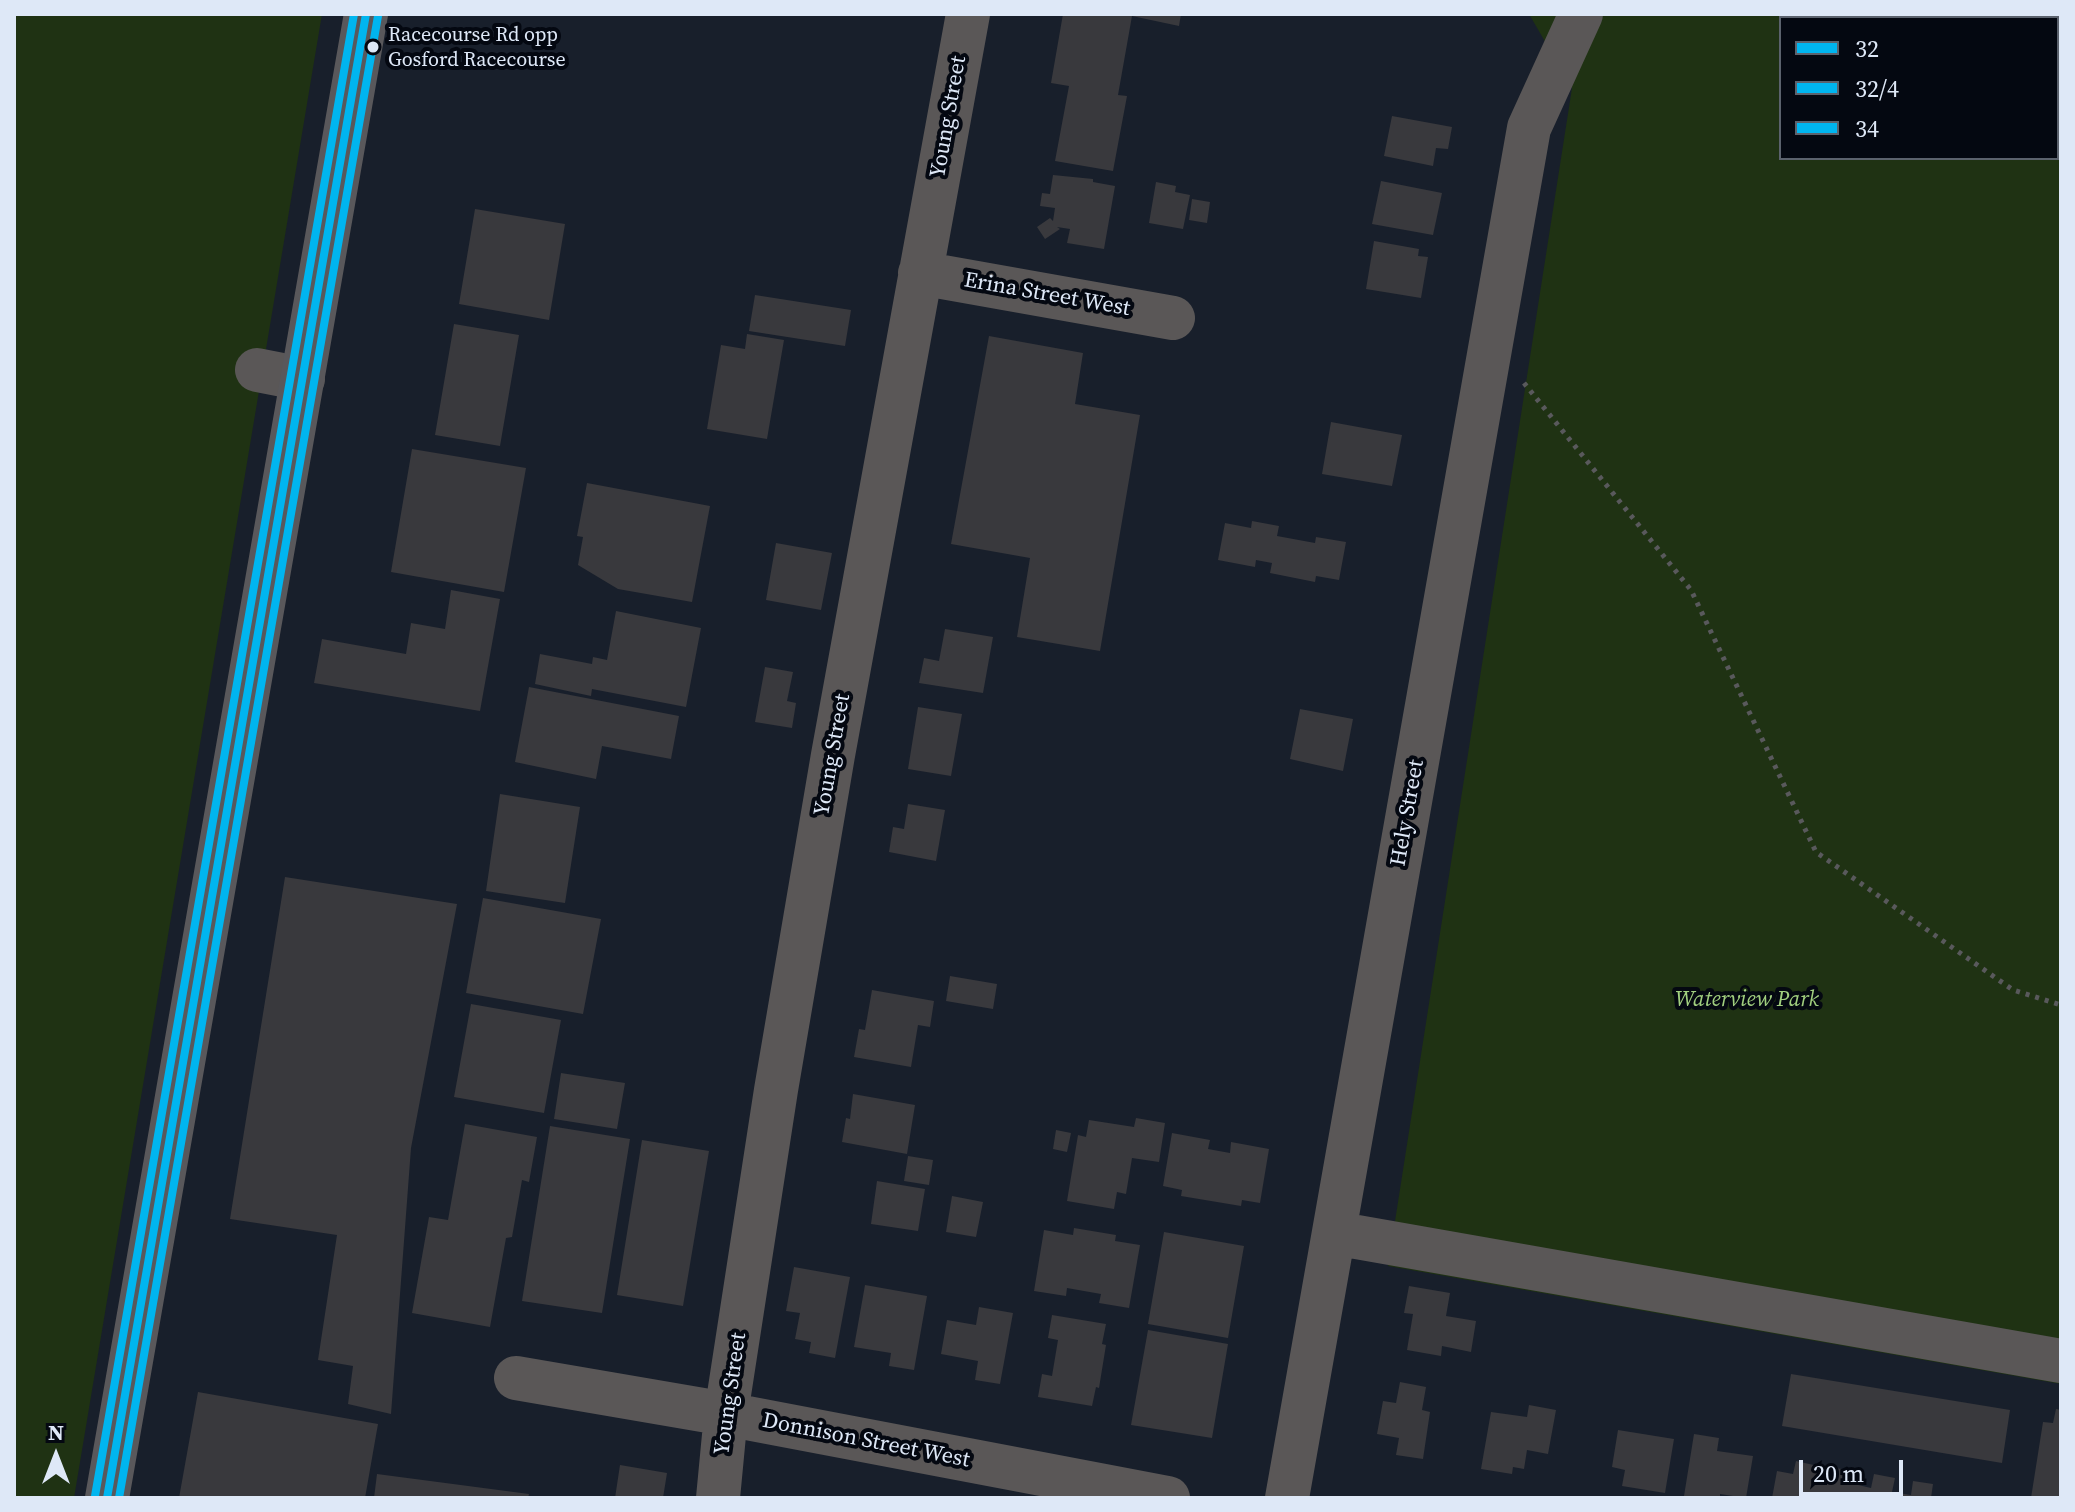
<!DOCTYPE html>
<style>
body{margin:0}
#map{position:relative;width:2075px;height:1512px;overflow:hidden;background:#181f2b;font-family:"Source Serif 4",serif}
canvas{display:block}
.frame{position:absolute;inset:0;border:16px solid #dee8f7;pointer-events:none}
.legend{position:absolute;left:1779px;top:16px;width:280px;height:144px;box-sizing:border-box;background:#040811;border:2px solid #5b626d;margin:0;padding:10px 14px;list-style:none;font-size:24px;color:#dee8f7}
.legend li{display:flex;align-items:center;gap:16px;height:40px}
.legend b{width:40px;border:2px solid #5b626d}
.north{position:absolute;left:16px;top:1416px;width:80px;height:80px;-webkit-text-stroke:6px #040811;paint-order:stroke;rotate:0deg;font-size:22px;font-weight:700;line-height:32px;text-align:center;color:#dee8f7}
.north::after{content:'';display:block;margin:auto;width:28px;height:36px;background:#dee8f7;clip-path:polygon(50% 0,100% 100%,50% 72%,0 100%)}
.scale{position:absolute;left:1799px;top:1460px;width:104px;height:36px;box-sizing:border-box;border:4px solid #dee8f7;border-top:0;padding-left:10px;font-size:24px;line-height:28px;white-space:nowrap;color:#dee8f7;-webkit-text-stroke:6px #040811;paint-order:stroke}
</style>
<div id="map">
<canvas width="2075" height="1512"></canvas>
<div class="frame"></div>
<ul class="legend">
<li><b style="height:10px;background:#00b5ef"></b>32</li>
<li><b style="height:10px;background:#00b5ef"></b>32/4</li>
<li><b style="height:10px;background:#00b5ef"></b>34</li>
</ul>
<div class="north">N</div>
<div class="scale">20 m</div>
</div>
<script>
const ctx = document.querySelector('canvas').getContext('2d');
ctx.lineJoin = 'round';
function fill(path, color) { ctx.fillStyle = color; ctx.fill(path, 'evenodd'); }
const shape = rows => new Path2D(rows.map(r => 'M' + r).join(''));
function stroke(path, color, width, dash) { ctx.strokeStyle = color; ctx.lineWidth = width; ctx.lineCap = dash ? 'butt' : 'round'; ctx.setLineDash(dash || []); ctx.stroke(path); }
function drawText(font, color, halo, rows, align = 'center') {
  ctx.font = font + ' "Source Serif 4",serif'; ctx.lineWidth = 8; ctx.setLineDash([]); ctx.textBaseline = 'middle'; ctx.strokeStyle = halo; ctx.fillStyle = color; for (const [text, x, y, turn = 0] of rows) {
    ctx.save(); ctx.translate(x, y); ctx.rotate((+turn || 0) * Math.PI / 180); ctx.textAlign = isNaN(turn) ? turn : align; if (halo) ctx.strokeText(text, 0, 0); ctx.fillText(text, 0, 0); ctx.restore();
  }
}
fill(shape([
 [14,14,322,14,74,1498,14,1498],
 [1529,14,2061,14,2061,1384,1388,1266,1572,88],
 [1781,18,2057,18,2057,158,1781,158]
]), '#1f3213');
fill(shape([
 [1063,14,1181,14,1179,26,1132,16,1118,95,1127,96,1113,171,1055,161,1069,86,1051,83],
 [1392,116,1452,127,1448,149,1436,148,1433,166,1384,156],
 [1053,175,1093,179,1093,182,1115,186,1104,249,1067,243,1070,229,1057,227,1060,229,1045,239,1037,227,1050,218,1053,221,1055,208,1040,206,1042,193,1050,194],
 [1381,181,1442,193,1433,235,1372,224],
 [1156,182,1176,186,1175,192,1190,195,1183,229,1149,223],
 [1192,199,1210,202,1207,223,1189,220],
 [475,209,565,224,549,320,459,304],
 [1374,241,1419,249,1418,256,1428,257,1421,298,1366,289],
 [755,295,851,310,845,346,749,331],
 [454,324,519,335,500,446,435,435],
 [747,334,784,340,767,439,707,429,721,345,745,349],
 [989,336,1083,353,1075,404,1140,415,1100,651,1017,637,1030,558,951,544],
 [1331,422,1402,435,1392,486,1322,474],
 [412,449,526,468,504,592,391,572],
 [587,483,710,506,692,602,618,589,578,565,583,537,577,536],
 [1252,521,1279,526,1277,536,1315,543,1316,537,1346,542,1339,580,1316,576,1315,582,1270,573,1272,563,1256,560,1255,567,1218,560,1225,523,1251,528],
 [776,543,832,553,821,610,766,600],
 [451,590,500,599,480,711,314,683,322,639,406,654,411,623,445,629],
 [616,611,701,628,686,707,592,689,591,696,535,684,540,654,592,664,593,657,607,660],
 [945,629,993,637,983,693,919,683,924,658,939,661],
 [765,667,793,672,787,701,796,703,792,728,755,722],
 [529,687,679,716,671,759,602,746,596,779,515,762],
 [918,707,962,714,951,776,908,769],
 [1300,709,1353,719,1343,771,1290,759],
 [500,794,580,807,565,903,486,891],
 [908,804,945,810,936,861,889,852,893,827,904,829],
 [285,877,457,904,411,1148,391,1414,348,1404,353,1366,318,1360,337,1235,230,1219],
 [483,898,601,919,583,1014,466,993],
 [950,976,997,984,993,1009,946,1001],
 [872,990,934,1001,930,1027,918,1025,911,1067,854,1057,859,1029,865,1030],
 [471,1004,561,1020,544,1113,454,1097],
 [561,1073,625,1083,617,1129,554,1119],
 [853,1094,915,1105,907,1154,842,1142,846,1118,850,1119],
 [1136,1118,1165,1123,1159,1162,1132,1158,1126,1194,1117,1192,1114,1209,1067,1201,1078,1135,1086,1137,1089,1120,1134,1127],
 [465,1124,537,1137,529,1182,522,1180,512,1237,506,1238,490,1327,412,1313,429,1217,448,1220],
 [550,1126,630,1139,602,1313,522,1301],
 [1056,1130,1071,1133,1067,1152,1053,1149],
 [1172,1133,1210,1140,1208,1149,1230,1153,1231,1142,1269,1149,1260,1203,1242,1200,1241,1206,1181,1196,1182,1190,1163,1186],
 [642,1140,709,1151,683,1306,617,1295],
 [908,1156,933,1160,929,1185,904,1181],
 [877,1181,925,1189,918,1231,871,1224],
 [952,1196,983,1202,976,1237,946,1232],
 [1074,1228,1116,1235,1115,1241,1140,1245,1129,1308,1099,1303,1101,1294,1067,1288,1066,1296,1034,1291,1044,1230,1073,1235],
 [1164,1232,1244,1246,1228,1338,1148,1324],
 [794,1267,850,1277,835,1358,809,1353,811,1342,795,1339,800,1313,786,1311],
 [865,1285,927,1296,914,1370,889,1366,891,1353,854,1347],
 [1409,1286,1450,1293,1446,1316,1476,1321,1471,1352,1442,1346,1441,1356,1407,1350,1413,1314,1404,1313],
 [979,1307,1013,1313,1000,1384,975,1380,978,1361,941,1354,947,1320,976,1325],
 [1052,1315,1106,1324,1102,1344,1106,1345,1099,1388,1096,1387,1092,1406,1038,1397,1042,1374,1052,1376,1058,1340,1048,1338],
 [1148,1330,1228,1344,1212,1438,1131,1425],
 [1791,1374,2010,1410,2002,1463,1782,1426],
 [1400,1382,1426,1387,1422,1410,1430,1412,1423,1459,1396,1455,1399,1438,1377,1434,1383,1401,1396,1403],
 [198,1392,378,1424,365,1498,179,1498],
 [1529,1405,1556,1410,1548,1454,1527,1450,1524,1469,1513,1467,1512,1474,1481,1469,1491,1412,1527,1417],
 [2056,1409,2061,1410,2061,1498,2031,1498,2043,1422,2053,1423],
 [1618,1430,1674,1439,1665,1493,1622,1486,1625,1470,1612,1467],
 [1694,1434,1719,1438,1717,1451,1753,1456,1746,1498,1720,1494,1720,1498,1684,1496],
 [1796,1461,1818,1466,1816,1479,1833,1482,1835,1468,1856,1471,1854,1484,1871,1488,1874,1474,1895,1478,1892,1492,1911,1495,1913,1481,1933,1484,1931,1498,1772,1498,1777,1471,1793,1474],
 [620,1465,667,1473,663,1498,615,1498],
 [377,1474,529,1494,528,1498,374,1498]
]), '#39393d');
stroke(shape([
 [1524,383,1691,590,1816,852,2013,990,2061,1005]
]), '#59595c', 5, [4, 6]);
stroke(shape([
 [920,273,1173,318],
 [257,370,303,379],
 [1334,1233,2061,1361],
 [516,1378,726,1414,1168,1498],
 [718,1498,726,1414,776,1090,833,755,968,14],
 [1287,1498,1529,128,1581,14]
]), '#5a5757', 44);
stroke(shape([
 [107,1498,366,14]
]), '#59585b', 44);
stroke(shape([
 [107,1498,366,14]
]), '#00b5ef', 8);
stroke(shape([
 [119,1498,378,16]
]), '#00b5ef', 8);
stroke(shape([
 [95,1496,354,14]
]), '#00b5ef', 8);
for (const [x, y, r, color] of [
 [373,47,7,"#dee8f7"]
]) { const dot = new Path2D(); dot.arc(x, y, r, 0, 2 * Math.PI); ctx.fillStyle = color; ctx.fill(dot); stroke(dot, '#040811', 3); }
drawText('20px', '#dee8f7', '#040811', [
 ["Racecourse Rd opp",388,36],
 ["Gosford Racecourse",388,61]
], 'left');
drawText('22px', '#dee8f7', '#040811', [
 ["Young Street",949,117,-80],
 ["Erina Street West",1047,295,10],
 ["Young Street",833,755,-80],
 ["Hely Street",1408,813,-80],
 ["Young Street",731,1394,-82],
 ["Donnison Street West",866,1441,11]
]);
drawText('italic 22px', '#a1cf7f', '#040811', [
 ["Waterview Park",1747,1000]
]);
</script>
